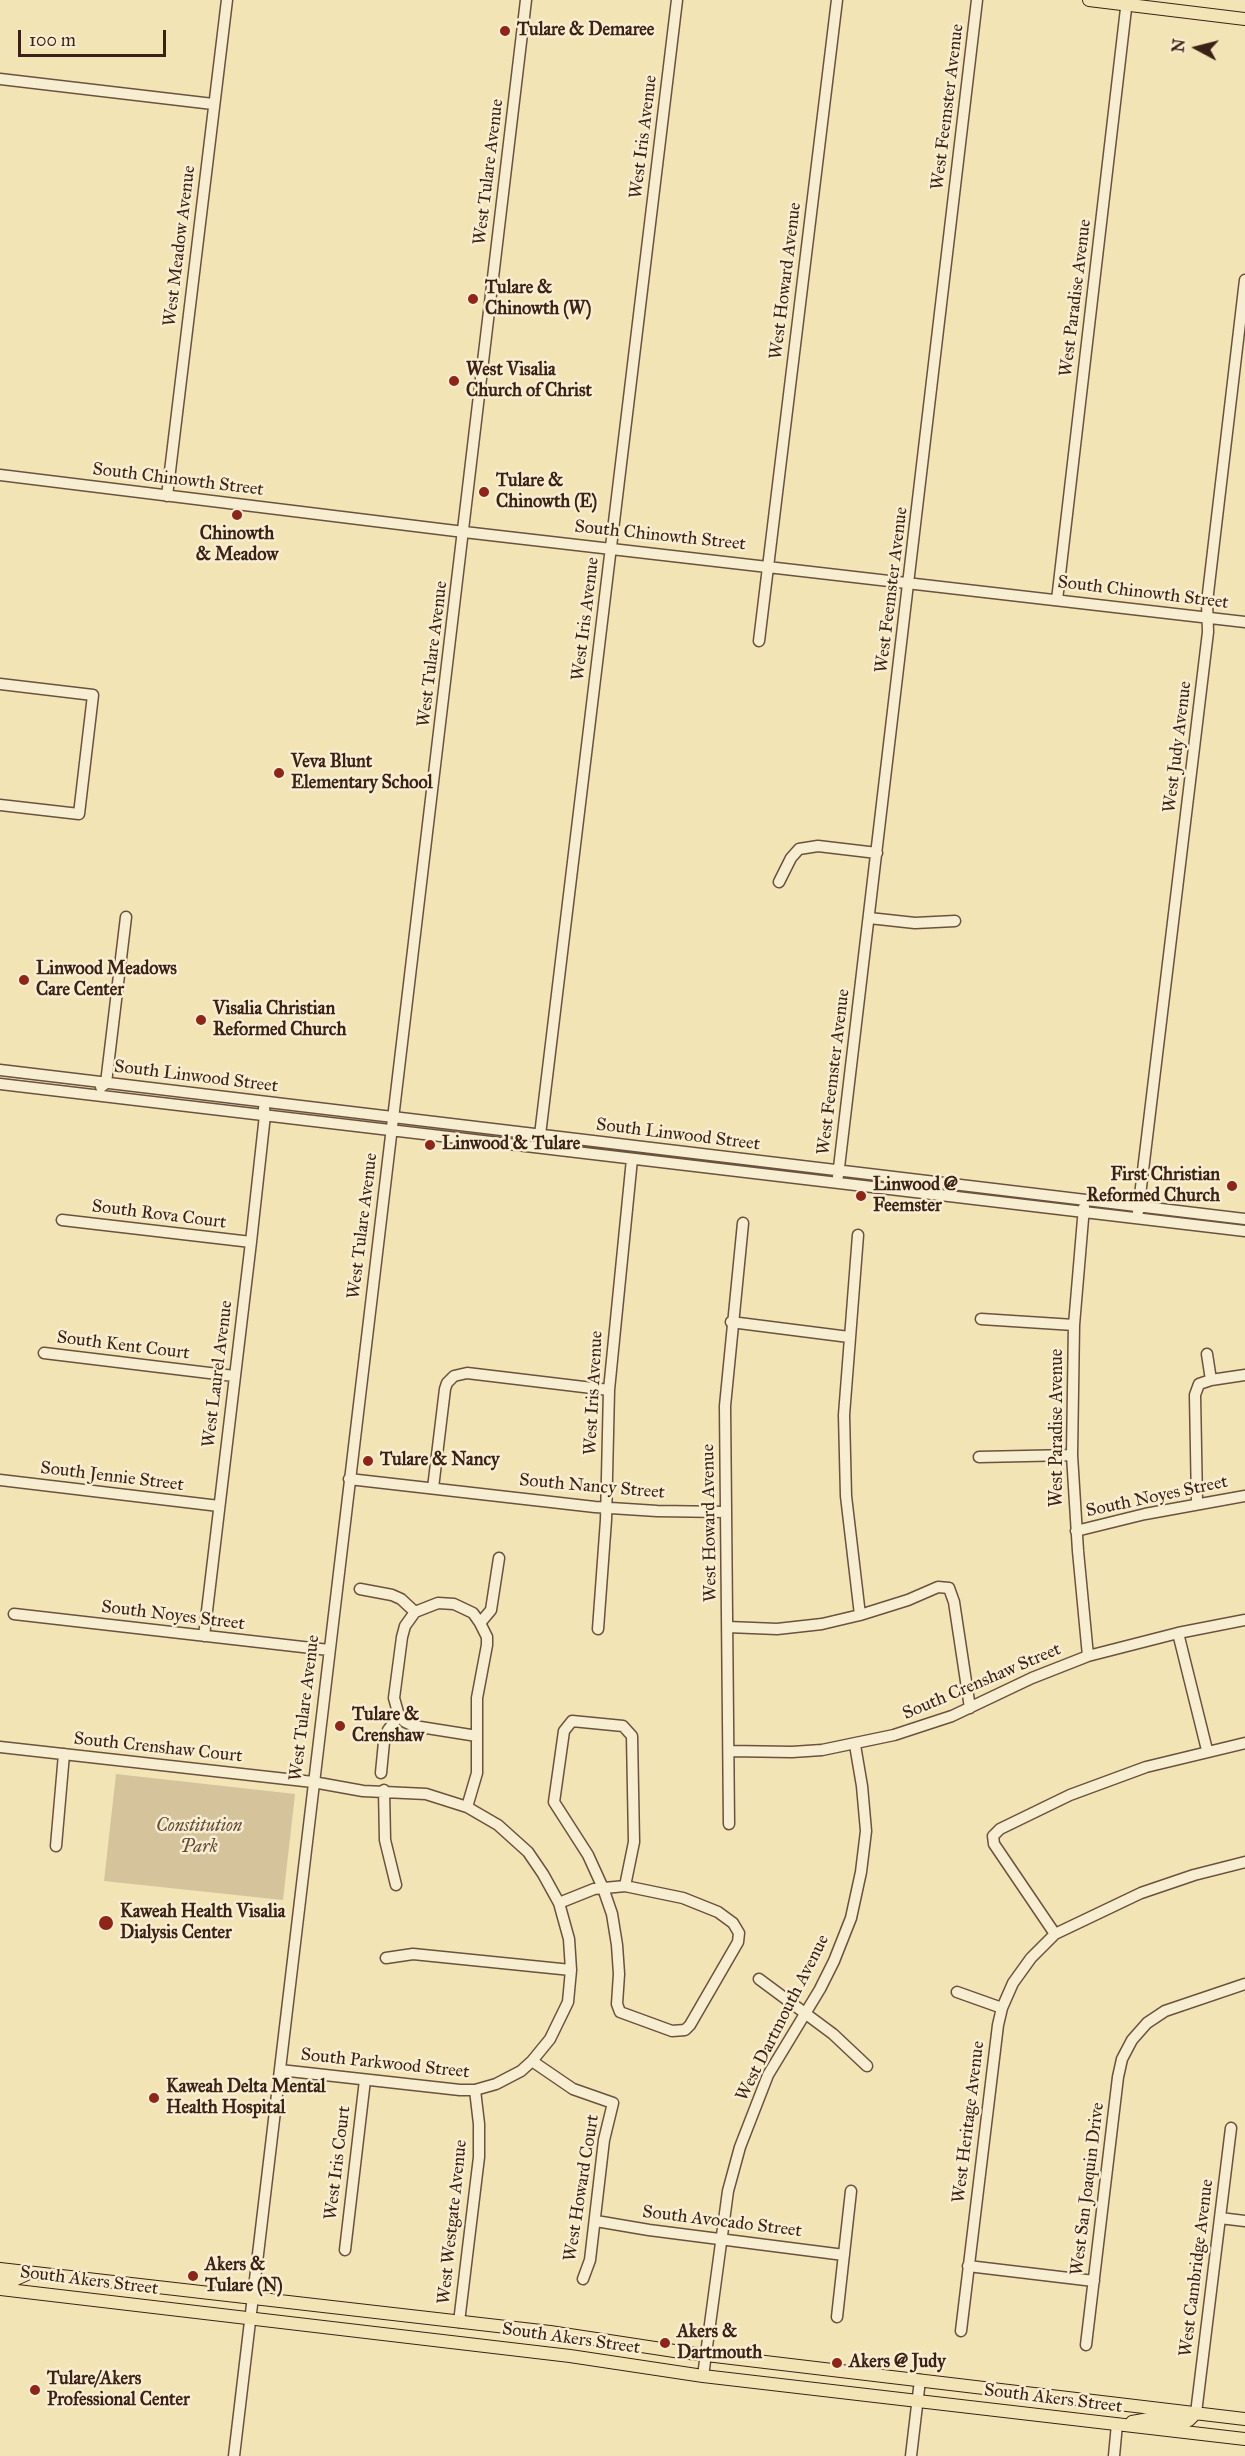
<!DOCTYPE html>
<style>
body{margin:0}
#map{position:relative;width:1245px;height:2456px;overflow:hidden;background:#f3e4b6;font-family:"IM FELL Great Primer",serif}
canvas{display:block}
.north{position:absolute;left:1167px;top:18px;width:60px;height:60px;-webkit-text-stroke:4px #f7edd0;paint-order:stroke;rotate:277deg;font-size:16px;font-weight:700;line-height:24px;text-align:center;color:#3c2216}
.north::after{content:'';display:block;margin:auto;width:21px;height:27px;background:#3c2216;clip-path:polygon(50% 0,100% 100%,50% 72%,0 100%)}
.scale{position:absolute;left:18px;top:30px;width:148px;height:27px;box-sizing:border-box;border:3px solid #3c2216;border-top:0;padding-left:8px;font-size:18px;line-height:21px;white-space:nowrap;color:#3c2216;-webkit-text-stroke:4px #f7edd0;paint-order:stroke}
</style>
<div id="map">
<canvas width="1245" height="2456"></canvas>
<div class="north">N</div>
<div class="scale">100 m</div>
</div>
<script>
const ctx = document.querySelector('canvas').getContext('2d');
ctx.lineJoin = 'round';
function fill(path, color) { ctx.fillStyle = color; ctx.fill(path, 'evenodd'); }
const shape = rows => new Path2D(rows.map(r => 'M' + r).join(''));
function stroke(path, color, width, dash) { ctx.strokeStyle = color; ctx.lineWidth = width; ctx.lineCap = dash ? 'butt' : 'round'; ctx.setLineDash(dash || []); ctx.stroke(path); }
function drawText(font, color, halo, rows, align = 'center') {
  ctx.font = font + ' "IM FELL Great Primer",serif'; ctx.lineWidth = 5; ctx.setLineDash([]); ctx.textBaseline = 'middle'; ctx.strokeStyle = halo; ctx.fillStyle = color; for (const [text, x, y, turn = 0] of rows) {
    ctx.save(); ctx.translate(x, y); ctx.rotate((+turn || 0) * Math.PI / 180); ctx.textAlign = isNaN(turn) ? turn : align; if (halo) ctx.strokeText(text, 0, 0); ctx.fillText(text, 0, 0); ctx.restore();
  }
}
fill(shape([
 [116,1774,295,1794,283,1900,104,1881]
]), '#d4c39b');
const minor = shape([
 [0,79,213,104],
 [0,475,464,532,1245,622],
 [167,496,227,0],
 [1057,600,1127,0],
 [759,641,837,0],
 [0,684,93,695,79,814,0,805],
 [779,882,791,858,799,849,818,846,877,853],
 [869,918,915,923,955,921],
 [0,1070,1245,1219],
 [0,1084,1245,1231],
 [101,1087,106,1083,126,917],
 [540,1135,677,0],
 [838,1176,977,0],
 [1084,1207,1074,1325,1072,1455,1078,1551,1088,1656],
 [1138,1212,1208,632,1207,602,1245,280],
 [62,1220,251,1242],
 [858,1235,844,1415,846,1496,860,1615],
 [981,1319,1074,1325],
 [731,1322,849,1337],
 [44,1353,234,1376],
 [1211,1380,1245,1375],
 [979,1457,1072,1455],
 [349,1479,595,1507,657,1511,725,1512],
 [0,1480,219,1506],
 [433,1488,445,1389,447,1383,454,1376,467,1373,609,1390],
 [1197,1503,1195,1395,1199,1384,1211,1380,1207,1354],
 [1076,1531,1145,1514,1245,1496],
 [360,1589,392,1595,401,1599,415,1612,438,1603,454,1604,473,1613,480,1623],
 [14,1614,329,1650],
 [728,1627,777,1629,822,1624,860,1615,908,1600,938,1587,949,1588,954,1602,970,1708],
 [598,1629,606,1520,609,1390,632,1159],
 [1178,1633,1207,1750],
 [204,1636,251,1242,265,1115,264,1108],
 [399,1716,405,1722,414,1726,477,1736],
 [0,1747,313,1782,363,1791,426,1794,467,1807,498,1825,528,1852,543,1874,559,1903,569,1939,571,1970,568,2002,550,2039,532,2061],
 [729,1751,792,1752,822,1750,894,1735,952,1716,1032,1678,1088,1656,1178,1633,1245,1620],
 [381,1773,384,1742,388,1730,399,1716,394,1698,402,1637,405,1626,415,1612],
 [384,1790,385,1840,396,1885],
 [467,1807,477,1773,477,1698,487,1645,487,1637,480,1623,491,1610,499,1558],
 [729,1824,725,1406,743,1223],
 [56,1846,64,1754],
 [559,1903,594,1889,603,1888,615,1887,625,1886,683,1898,718,1912,733,1923,739,1933,738,1942,690,2025,685,2030,672,2031,620,2012,617,2004,619,1974,617,1945,612,1914,603,1888,588,1855,554,1802,564,1731,572,1721,623,1726,632,1736,634,1842,625,1886],
 [1055,1934,994,1844,993,1836,1000,1829,1070,1795,1146,1767,1245,1743],
 [386,1958,413,1954,571,1970],
 [759,1979,833,2034,867,2066],
 [957,1992,1002,2008],
 [280,2070,460,2090,475,2090,496,2084,521,2071,532,2061,573,2089,613,2103,604,2140,590,2260,583,2279],
 [1220,2218,1245,2221],
 [596,2221,649,2230,844,2255],
 [345,2250,365,2080],
 [968,2266,1094,2281],
 [837,2317,851,2191],
 [459,2322,479,2157,479,2124,475,2090],
 [961,2331,998,2025,1002,2008,1013,1983,1031,1958,1055,1934,1141,1893,1194,1875,1245,1862],
 [1086,2345,1118,2077,1122,2059,1132,2040,1147,2023,1165,2011,1245,1984],
 [703,2376,728,2191,740,2147,768,2075,820,1989,834,1961,851,1918,861,1872,866,1831,862,1786,855,1745],
 [1196,2413,1231,2128],
 [234,2456,526,0],
 [911,2456,920,2380],
 [1114,2456,1117,2424]
]);
const major = shape([
 [1089,0,1245,19],
 [0,2269,550,2332,681,2352,1245,2419],
 [0,2278,14,2280,27,2274],
 [0,2289,570,2356,703,2376,1245,2439],
 [1132,2422,1149,2419,1182,2423,1189,2420,1196,2413]
]);
stroke(minor, '#6a523e', 13);
stroke(major, '#3c2216', 14);
stroke(minor, '#f7edd0', 10);
stroke(major, '#f3e4b6', 12);
for (const [x, y, r, color] of [
 [505,31,6,"#8f2418"],
 [473,299,6,"#8f2418"],
 [454,381,6,"#8f2418"],
 [484,492,6,"#8f2418"],
 [237,515,6,"#8f2418"],
 [279,773,6,"#8f2418"],
 [24,980,6,"#8f2418"],
 [201,1020,6,"#8f2418"],
 [430,1145,6,"#8f2418"],
 [1232,1186,6,"#8f2418"],
 [861,1196,6,"#8f2418"],
 [368,1461,6,"#8f2418"],
 [340,1726,6,"#8f2418"],
 [106,1923,8,"#8f2418"],
 [154,2098,6,"#8f2418"],
 [193,2276,6,"#8f2418"],
 [665,2343,6,"#8f2418"],
 [837,2363,6,"#8f2418"],
 [35,2390,6,"#8f2418"]
]) { const dot = new Path2D(); dot.arc(x, y, r, 0, 2 * Math.PI); ctx.fillStyle = color; ctx.fill(dot); stroke(dot, '#f7edd0', 2); }
drawText('bold 18px', '#3c2216', '#f7edd0', [
 ["Tulare & Demaree",517,31],
 ["Tulare &",485,289],
 ["Chinowth (W)",485,310],
 ["West Visalia",466,371],
 ["Church of Christ",466,392],
 ["Tulare &",496,482],
 ["Chinowth (E)",496,503],
 ["Chinowth",237,535,"center"],
 ["& Meadow",237,556,"center"],
 ["Veva Blunt",291,763],
 ["Elementary School",291,784],
 ["Linwood Meadows",36,970],
 ["Care Center",36,991],
 ["Visalia Christian",213,1010],
 ["Reformed Church",213,1031],
 ["Linwood & Tulare",442,1145],
 ["First Christian",1220,1176,"right"],
 ["Reformed Church",1220,1197,"right"],
 ["Linwood @",873,1186],
 ["Feemster",873,1207],
 ["Tulare & Nancy",380,1461],
 ["Tulare &",352,1716],
 ["Crenshaw",352,1737],
 ["Kaweah Health Visalia",120,1913],
 ["Dialysis Center",120,1934],
 ["Kaweah Delta Mental",166,2088],
 ["Health Hospital",166,2109],
 ["Akers &",205,2266],
 ["Tulare (N)",205,2287],
 ["Akers &",677,2333],
 ["Dartmouth",677,2354],
 ["Akers @ Judy",849,2363],
 ["Tulare/Akers",47,2380],
 ["Professional Center",47,2401]
], 'left');
drawText('18px', '#3c2216', '#f7edd0', [
 ["West Feemster Avenue",948,107,-83],
 ["West Iris Avenue",644,137,-83],
 ["West Tulare Avenue",489,172,-83],
 ["West Meadow Avenue",180,246,-83],
 ["West Howard Avenue",786,281,-83],
 ["West Paradise Avenue",1076,298,-83],
 ["South Chinowth Street",178,480,7],
 ["South Chinowth Street",660,536,6],
 ["West Feemster Avenue",892,590,-83],
 ["South Chinowth Street",1143,593,7],
 ["West Iris Avenue",586,619,-83],
 ["West Tulare Avenue",433,654,-83],
 ["West Judy Avenue",1178,747,-83],
 ["West Feemster Avenue",834,1072,-83],
 ["South Linwood Street",196,1077,7],
 ["South Linwood Street",678,1135,7],
 ["South Rova Court",159,1215,7],
 ["West Tulare Avenue",363,1226,-83],
 ["South Kent Court",123,1346,7],
 ["West Laurel Avenue",218,1374,-83],
 ["West Iris Avenue",594,1393,-87],
 ["West Paradise Avenue",1058,1428,-90],
 ["South Jennie Street",112,1477,7],
 ["South Nancy Street",592,1487,5],
 ["South Noyes Street",1157,1497,-12],
 ["West Howard Avenue",710,1523,-91],
 ["South Noyes Street",173,1616,7],
 ["South Crenshaw Street",982,1682,-23],
 ["West Tulare Avenue",305,1708,-83],
 ["South Crenshaw Court",158,1748,6],
 ["West Dartmouth Avenue",783,2018,-63],
 ["South Parkwood Street",385,2064,6],
 ["West Heritage Avenue",969,2122,-83],
 ["West Iris Court",338,2163,-83],
 ["West Howard Court",582,2188,-81],
 ["West San Joaquin Drive",1088,2189,-83],
 ["West Westgate Avenue",453,2222,-84],
 ["South Avocado Street",722,2222,7],
 ["West Cambridge Avenue",1197,2268,-83],
 ["South Akers Street",89,2281,7],
 ["South Akers Street",571,2339,8],
 ["South Akers Street",1053,2399,7]
]);
drawText('italic 18px', '#624a37', '#f7edd0', [
 ["Constitution",199,1827],
 ["Park",199,1848]
]);
</script>
